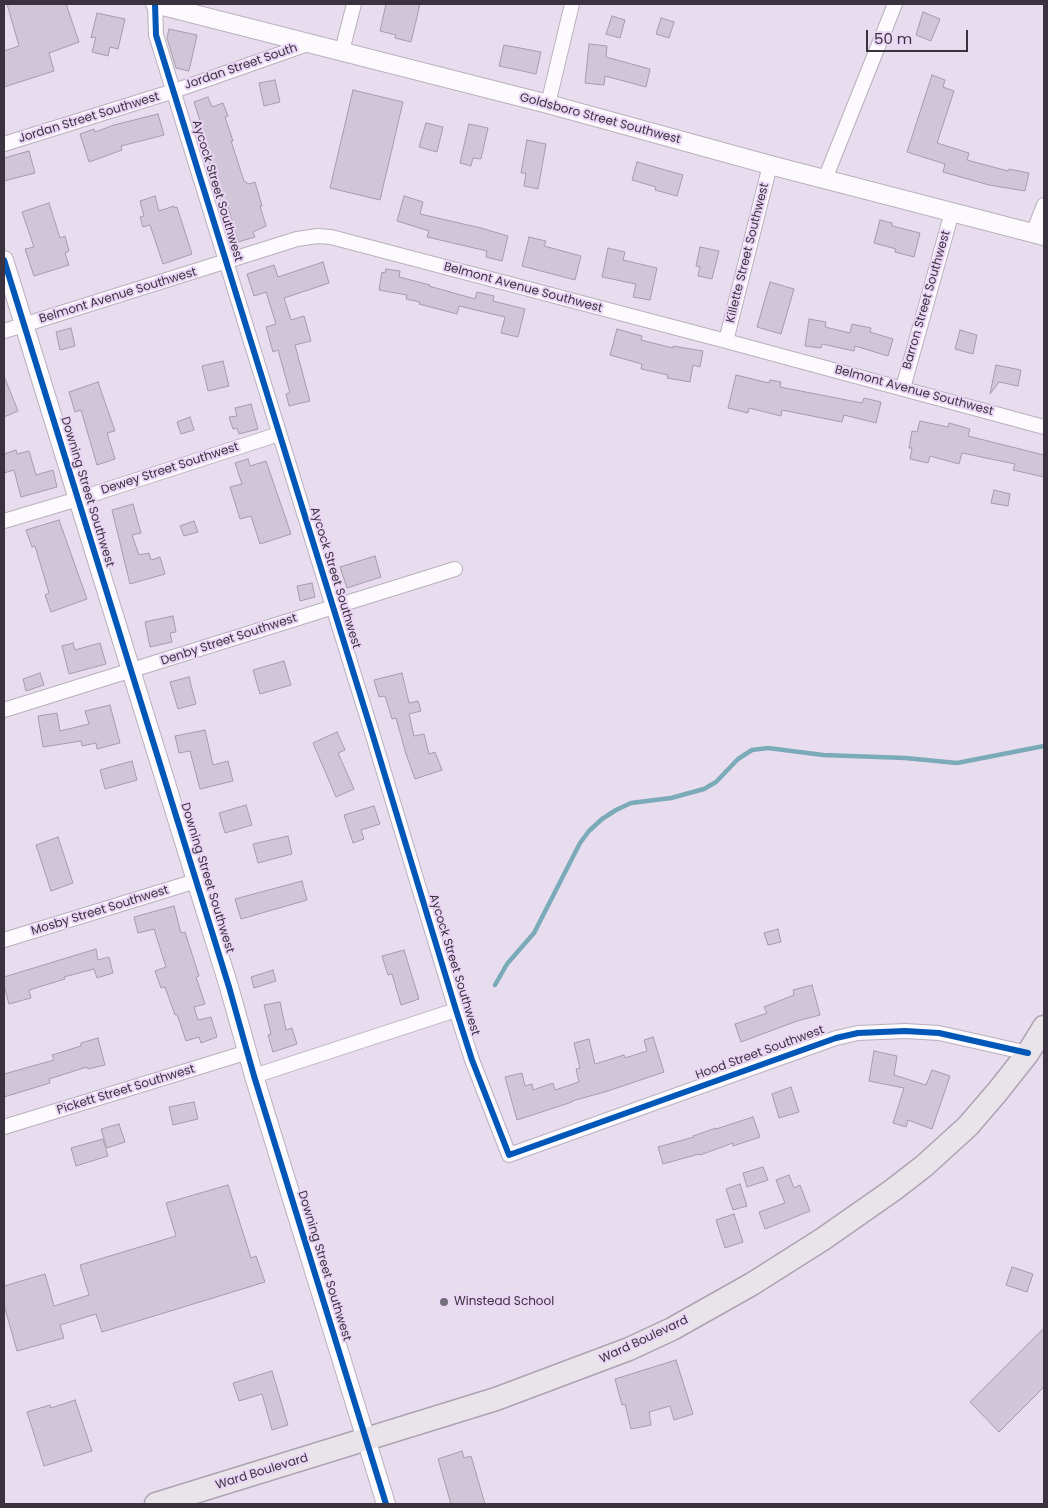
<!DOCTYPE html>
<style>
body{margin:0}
#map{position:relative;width:1048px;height:1508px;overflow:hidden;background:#e8ddee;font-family:Poppins,sans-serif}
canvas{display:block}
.frame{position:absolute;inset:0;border:5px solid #3a323e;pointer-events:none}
.scale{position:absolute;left:866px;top:30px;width:102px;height:22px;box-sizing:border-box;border:2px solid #3a323e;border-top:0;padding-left:6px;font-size:15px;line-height:18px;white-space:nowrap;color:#3a323e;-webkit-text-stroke:4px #ebd5f6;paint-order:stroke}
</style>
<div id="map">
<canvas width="1048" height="1508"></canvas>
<div class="frame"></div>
<div class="scale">50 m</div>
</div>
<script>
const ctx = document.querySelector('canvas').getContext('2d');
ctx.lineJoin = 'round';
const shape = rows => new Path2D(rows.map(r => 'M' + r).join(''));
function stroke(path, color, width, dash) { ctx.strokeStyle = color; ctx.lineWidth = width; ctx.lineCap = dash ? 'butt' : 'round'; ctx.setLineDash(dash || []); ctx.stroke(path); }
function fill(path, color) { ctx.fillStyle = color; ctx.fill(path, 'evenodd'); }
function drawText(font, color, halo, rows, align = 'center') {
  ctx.font = font + ' Poppins,sans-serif'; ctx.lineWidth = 4; ctx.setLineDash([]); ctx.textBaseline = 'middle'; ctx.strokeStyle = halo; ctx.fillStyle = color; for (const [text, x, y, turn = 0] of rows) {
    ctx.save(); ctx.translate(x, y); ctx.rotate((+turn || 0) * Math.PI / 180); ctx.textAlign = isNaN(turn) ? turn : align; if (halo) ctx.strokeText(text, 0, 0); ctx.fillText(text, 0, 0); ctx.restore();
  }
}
stroke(shape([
 [495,985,507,964,534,933,580,843,589,831,602,819,616,810,631,803,671,798,704,789,716,782,738,759,752,750,768,748,823,755,905,758,957,763,1044,746]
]), '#7baab9', 4.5);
const building = shape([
 [7,4,66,4,79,42,49,53,54,71,4,87,4,51,19,46,7,4],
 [386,4,420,4,411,42,395,38,396,35,380,31,386,4],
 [923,12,940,19,931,41,916,35,923,12],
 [97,13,125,19,118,49,110,47,108,56,92,52,96,37,91,38,97,13],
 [612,16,625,20,620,38,606,34,612,16],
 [661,18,674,22,669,38,656,34,661,18],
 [169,29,197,35,189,71,176,68,167,38,169,29],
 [589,44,607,46,606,57,650,69,646,87,605,76,604,85,585,83,589,44],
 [504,45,541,52,536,74,499,66,504,45],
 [932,75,945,80,943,87,954,91,937,143,969,153,967,160,1008,171,1009,169,1029,173,1025,191,989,185,943,172,945,164,907,152,932,75],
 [275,80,280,102,264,106,259,83,275,80],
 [353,90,403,102,380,200,330,188,353,90],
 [208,97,212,107,223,103,228,116,225,117,233,141,231,141,244,181,249,184,255,182,262,206,260,206,266,226,253,232,255,237,238,242,228,207,223,208,200,131,203,130,194,102,208,97],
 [158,114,164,135,121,146,122,150,89,162,80,134,94,129,95,132,114,125,158,114],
 [426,123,443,127,437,152,419,147,426,123],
 [469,124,488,128,481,159,473,158,471,166,460,163,469,124],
 [527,140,546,144,538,189,524,186,526,173,521,173,527,140],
 [29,151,35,173,4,181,4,158,29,151],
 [637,162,683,175,677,196,655,190,656,187,632,180,637,162],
 [155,196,159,211,174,206,174,208,177,207,192,254,163,264,150,225,143,227,140,217,144,216,140,201,155,196],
 [404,196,423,202,420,214,481,228,508,236,502,261,486,257,487,251,427,237,429,231,397,221,404,196],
 [49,203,60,238,65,236,69,251,65,253,69,265,34,276,25,249,34,247,22,212,49,203],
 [880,220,892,223,892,226,920,233,914,257,895,252,896,249,874,243,880,220],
 [529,237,546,241,544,246,581,256,575,280,522,266,529,237],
 [700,247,719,251,712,279,698,276,700,267,696,266,700,247],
 [608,248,625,252,623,260,657,268,650,300,633,297,636,284,602,277,608,248],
 [323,262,329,283,284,298,291,320,304,316,311,341,295,345,310,401,289,406,286,394,290,393,278,350,273,352,266,327,276,324,266,292,254,296,247,274,274,265,278,277,323,262],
 [386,269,400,271,399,277,430,285,429,286,475,299,477,292,494,296,493,301,525,309,518,337,501,333,505,317,459,306,457,314,419,304,420,302,406,299,407,295,379,290,382,272,385,273,386,269],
 [770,282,794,289,781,334,757,327,770,282],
 [809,319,826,322,825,327,850,333,852,324,871,328,870,332,893,339,888,356,855,346,854,351,822,344,821,348,805,346,809,319],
 [71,328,75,346,60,350,56,332,71,328],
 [617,329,642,336,641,340,673,348,673,346,703,351,700,367,693,365,690,382,667,378,668,375,641,369,642,364,610,355,617,329],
 [960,330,977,335,973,354,955,349,960,330],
 [223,361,229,386,208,391,202,366,223,361],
 [996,365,1021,370,1018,386,999,382,990,394,996,365],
 [736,375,769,383,770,380,781,382,780,387,862,403,864,398,881,402,876,423,844,415,842,422,782,410,781,416,749,408,748,413,728,408,736,375],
 [4,376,18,411,4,417,4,376],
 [98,382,115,431,107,433,115,459,97,465,81,410,75,412,69,392,98,382],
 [251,404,258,429,239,434,237,428,233,429,229,417,237,416,235,408,251,404],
 [190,417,194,430,181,434,177,422,190,417],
 [920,421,948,427,949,423,970,429,968,436,1044,455,1044,477,1013,470,1015,464,962,453,959,464,930,456,928,463,910,459,912,448,909,448,912,431,917,432,920,421],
 [16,450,17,454,29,451,36,475,53,470,57,487,21,497,14,470,4,473,4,454,16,450],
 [248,459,250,466,266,461,291,534,260,544,251,516,240,519,230,487,242,484,235,463,248,459],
 [994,490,1010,494,1008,506,991,503,994,490],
 [133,504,141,533,132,535,139,555,149,553,151,560,160,557,165,574,130,584,112,510,133,504],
 [59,520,87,599,51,612,45,595,49,593,35,546,32,547,26,530,59,520],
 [194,521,198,532,184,536,180,526,194,521],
 [375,556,381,577,347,588,340,567,375,556],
 [312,583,315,597,300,601,297,586,312,583],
 [173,616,176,632,170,633,172,642,150,647,145,622,173,616],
 [73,643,75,650,100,643,106,664,69,674,62,646,73,643],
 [284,661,291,685,260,694,253,670,284,661],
 [40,673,44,685,26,691,23,679,40,673],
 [402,673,409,703,418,701,421,711,409,714,414,736,424,734,429,754,435,752,442,770,415,779,406,754,396,718,392,719,385,696,379,697,374,680,402,673],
 [189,677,196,704,178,709,170,682,189,677],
 [110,705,120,743,97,749,96,743,82,746,81,741,43,747,38,716,57,713,60,731,89,724,85,711,110,705],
 [205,730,213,765,228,761,233,781,200,789,190,751,179,753,175,736,205,730],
 [337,732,345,750,338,753,354,789,336,797,313,743,337,732],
 [132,761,137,780,105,789,100,770,132,761],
 [246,805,252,825,225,833,219,813,246,805],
 [374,806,380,824,361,830,364,839,353,843,344,815,374,806],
 [288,836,292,854,258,863,253,844,288,836],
 [58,837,73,883,51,891,36,845,58,837],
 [302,881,307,900,241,919,235,899,302,881],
 [174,906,181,933,185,932,199,976,196,977,205,1004,194,1007,198,1020,211,1017,217,1037,201,1043,199,1037,186,1041,177,1014,175,1015,165,987,161,988,155,971,166,967,154,929,138,933,134,917,174,906],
 [778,929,781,942,768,945,764,933,778,929],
 [96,949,98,960,109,957,113,973,97,978,94,969,64,977,65,979,29,990,31,998,9,1004,4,986,4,977,96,949],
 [404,950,419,999,401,1005,392,974,388,975,382,956,404,950],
 [273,970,276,981,254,988,251,977,273,970],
 [812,985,820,1015,797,1021,741,1042,735,1024,767,1013,764,1007,794,995,793,990,812,985],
 [280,1002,286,1030,292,1028,297,1044,273,1052,268,1035,271,1034,264,1005,280,1002],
 [653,1037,664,1072,608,1091,572,1101,572,1102,517,1120,505,1077,522,1073,525,1086,532,1084,533,1090,553,1083,555,1090,579,1082,576,1069,580,1068,574,1043,589,1039,595,1064,624,1055,625,1058,647,1051,644,1040,653,1037],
 [98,1038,105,1065,88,1069,87,1067,49,1079,50,1083,4,1097,4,1074,54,1060,52,1055,81,1046,81,1043,98,1038],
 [874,1051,897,1056,894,1075,926,1085,932,1070,950,1076,932,1129,908,1120,906,1127,893,1123,904,1088,869,1081,874,1051],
 [791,1087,799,1112,779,1118,772,1094,791,1087],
 [194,1102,198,1119,173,1125,169,1107,194,1102],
 [753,1117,760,1137,733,1146,733,1143,700,1155,699,1154,663,1164,658,1147,694,1137,693,1136,716,1128,716,1129,753,1117],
 [119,1124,125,1142,107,1148,101,1129,119,1124],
 [103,1139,108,1156,76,1166,71,1148,103,1139],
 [763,1167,768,1180,747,1187,743,1173,763,1167],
 [789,1175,794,1188,800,1185,810,1211,765,1229,759,1212,785,1203,776,1180,789,1175],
 [740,1184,747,1206,733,1210,726,1189,740,1184],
 [228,1185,251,1258,256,1256,265,1282,102,1332,96,1314,60,1325,64,1338,17,1351,4,1305,4,1286,45,1274,54,1306,89,1295,80,1265,176,1236,166,1203,228,1185],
 [734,1214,743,1242,725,1248,716,1220,734,1214],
 [1012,1267,1033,1274,1027,1292,1006,1285,1012,1267],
 [1044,1328,1044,1387,999,1432,970,1402,1044,1328],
 [676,1360,693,1414,674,1420,670,1406,649,1412,651,1425,631,1429,625,1404,622,1405,615,1379,676,1360],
 [272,1371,288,1425,272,1430,262,1394,239,1401,233,1383,272,1371],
 [75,1400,92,1451,44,1466,27,1412,50,1405,51,1408,75,1400],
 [462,1451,464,1458,471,1456,485,1504,451,1504,438,1459,462,1451]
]);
fill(building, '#d1c6d7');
stroke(building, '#a59caa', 1);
const minor = shape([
 [155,4,156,35,373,736,456,1010,472,1060,509,1155,836,1038,858,1033,905,1031,939,1033,1028,1053],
 [342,51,354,4],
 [548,104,572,4],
 [4,144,174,91,308,44],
 [825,179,895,4],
 [1033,233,1044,205],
 [4,331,297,239,318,236,331,237,726,341,1044,427],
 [726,341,770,165],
 [903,388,952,212],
 [4,521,78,499,279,434],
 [4,710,455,569],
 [4,940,196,881],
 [254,1076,456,1010],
 [4,1127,248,1052]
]);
const tertiary = shape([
 [155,4,548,104,770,165,1044,236],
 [4,260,229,987,254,1076,386,1504]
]);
const primary = shape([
 [156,1504,496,1399,629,1349,672,1329,752,1284,823,1239,893,1190,924,1166,968,1126,998,1091,1028,1053,1044,1027]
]);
stroke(minor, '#b9b0be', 16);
stroke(tertiary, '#b9b0be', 20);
stroke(primary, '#ada2b2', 25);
stroke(minor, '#fcfafc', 14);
stroke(tertiary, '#fcfafc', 18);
stroke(primary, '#e8e4ea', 22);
stroke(shape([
 [155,4,156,35,373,736,456,1010,472,1060,509,1155,836,1038,858,1033,905,1031,939,1033,1028,1053],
 [4,260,229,987,254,1076,386,1504]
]), '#0057b8', 6);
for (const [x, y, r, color] of [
 [444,1302,5,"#776e7c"]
]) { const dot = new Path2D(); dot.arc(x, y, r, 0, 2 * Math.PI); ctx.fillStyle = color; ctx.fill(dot); stroke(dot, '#ebd5f6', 2); }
drawText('12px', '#3a323e', '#ebd5f6', [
 ["Jordan Street South",241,67,-19],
 ["Jordan Street Southwest",89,118,-17],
 ["Goldsboro Street Southwest",600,119,15],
 ["Aycock Street Southwest",217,191,73],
 ["Killette Street Southwest",748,253,-76],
 ["Belmont Avenue Southwest",523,288,15],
 ["Belmont Avenue Southwest",118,296,-17],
 ["Barron Street Southwest",927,300,-74],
 ["Belmont Avenue Southwest",914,391,15],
 ["Dewey Street Southwest",170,469,-18],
 ["Downing Street Southwest",87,492,73],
 ["Aycock Street Southwest",335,578,73],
 ["Denby Street Southwest",229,640,-18],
 ["Downing Street Southwest",207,878,73],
 ["Mosby Street Southwest",100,911,-17],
 ["Aycock Street Southwest",454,965,73],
 ["Hood Street Southwest",760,1053,-20],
 ["Pickett Street Southwest",126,1090,-17],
 ["Downing Street Southwest",324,1266,73],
 ["Ward Boulevard",644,1340,-25],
 ["Ward Boulevard",262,1472,-17]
]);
drawText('12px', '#3a323e', '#ebd5f6', [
 ["Winstead School",454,1302]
], 'left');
</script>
